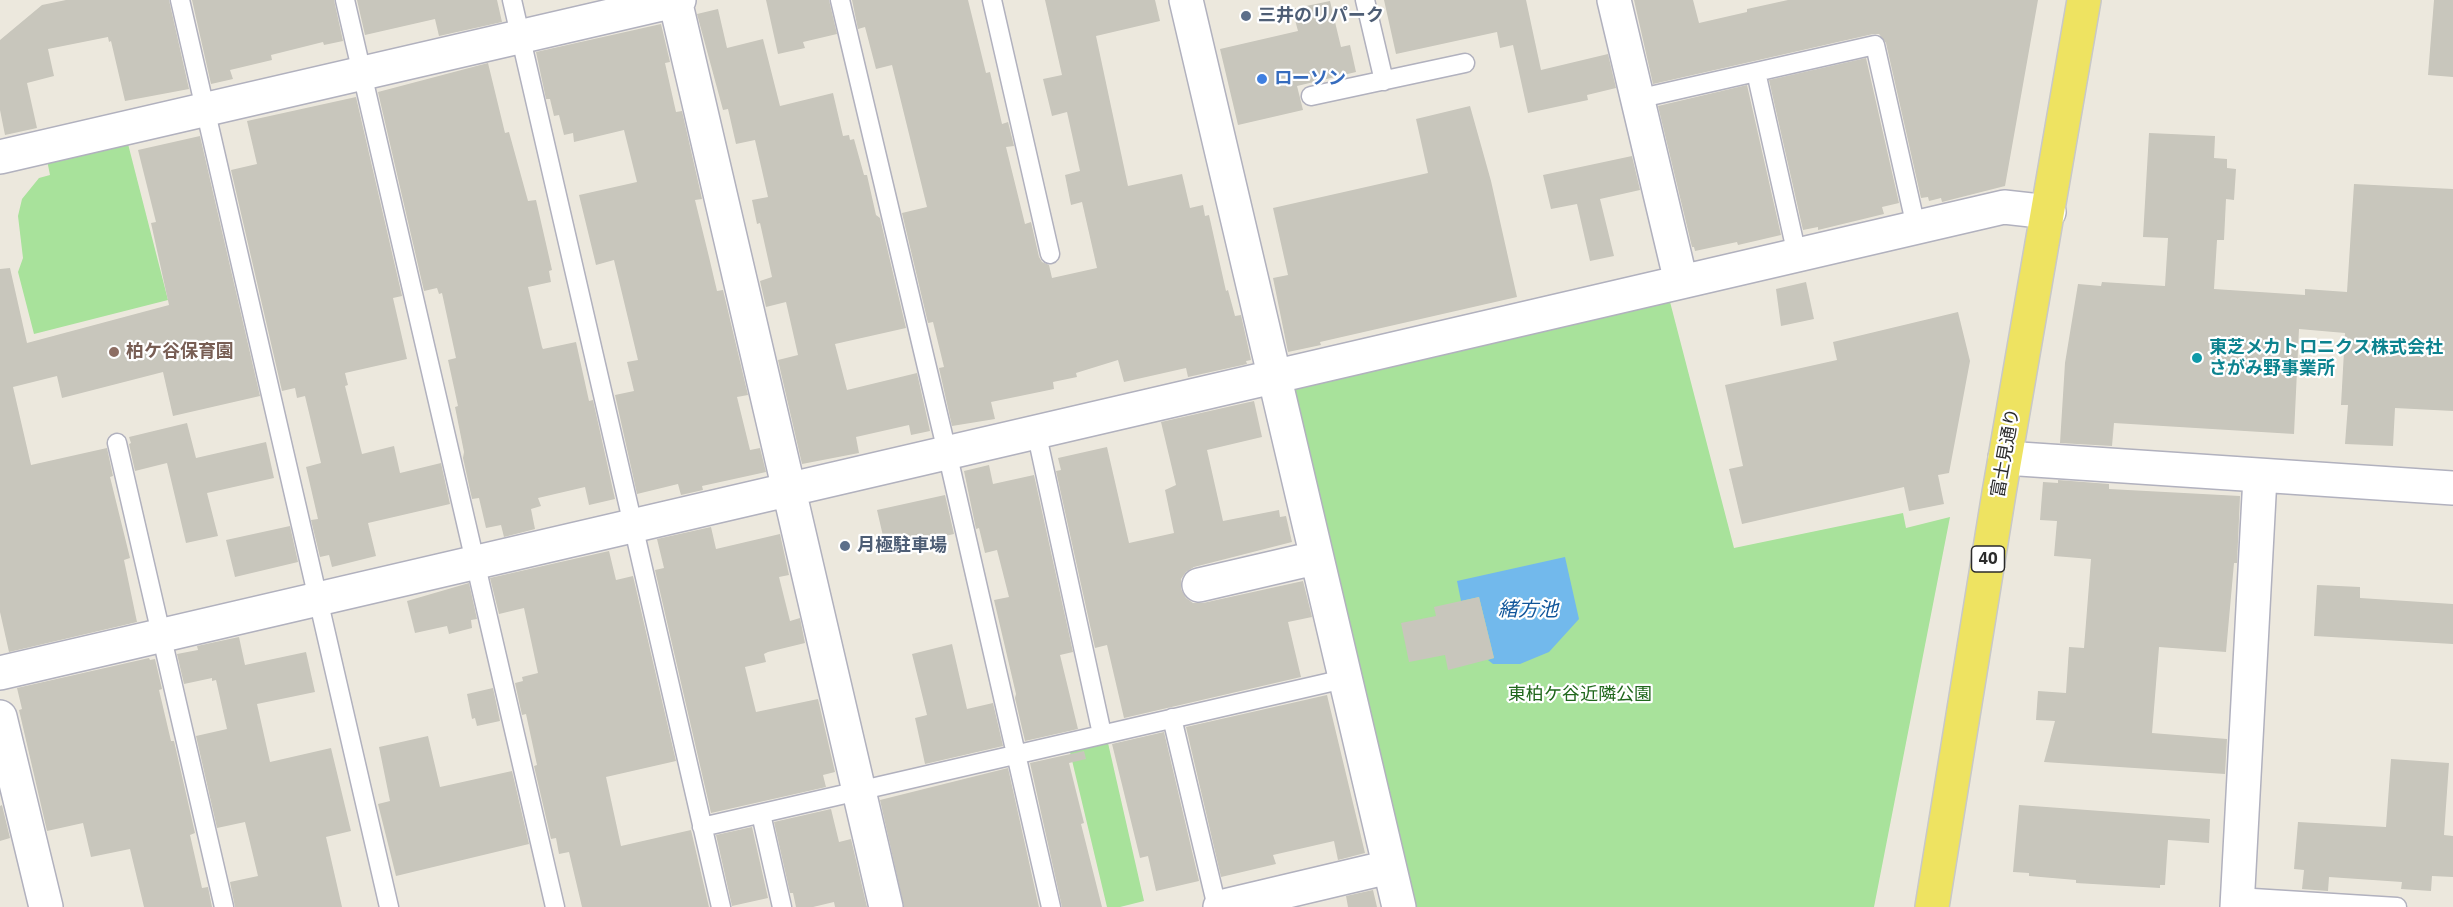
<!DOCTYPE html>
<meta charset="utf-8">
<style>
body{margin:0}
canvas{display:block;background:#ece8dd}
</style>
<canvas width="2453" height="907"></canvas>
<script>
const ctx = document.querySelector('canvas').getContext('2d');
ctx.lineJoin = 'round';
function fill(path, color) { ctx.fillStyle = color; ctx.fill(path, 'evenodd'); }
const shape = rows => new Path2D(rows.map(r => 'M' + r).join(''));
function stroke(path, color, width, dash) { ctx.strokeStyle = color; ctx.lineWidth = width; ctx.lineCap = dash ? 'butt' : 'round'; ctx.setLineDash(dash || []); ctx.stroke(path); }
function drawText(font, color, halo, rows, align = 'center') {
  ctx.font = font + ' "IBM Plex Sans","Noto Sans JP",sans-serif'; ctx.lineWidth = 4.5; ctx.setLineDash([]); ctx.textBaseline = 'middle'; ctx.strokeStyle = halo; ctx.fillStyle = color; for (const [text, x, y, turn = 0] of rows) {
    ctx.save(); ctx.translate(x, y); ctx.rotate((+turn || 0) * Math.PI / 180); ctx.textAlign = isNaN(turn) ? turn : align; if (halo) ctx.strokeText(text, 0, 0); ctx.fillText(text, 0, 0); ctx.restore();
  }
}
fill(shape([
 [127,140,168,300,34,334,18,272,23,258,18,216,22,199,39,178,50,175,47,160],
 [1669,298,1734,548,1903,513,1906,528,1950,517,1874,907,1409,907,1290,385],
 [1108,743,1144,901,1120,907,1107,907,1070,752]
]), '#a8e29b');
fill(shape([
 [1565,557,1579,619,1549,652,1520,664,1493,664,1488,660,1494,658,1479,597,1461,601,1457,581]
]), '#72b9ec');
fill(shape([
 [66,0,169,0,189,89,125,101,111,41,109,42,108,37,48,49,54,76,27,83,37,128,5,135,0,110,0,40,42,5],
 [192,0,334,0,343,41,324,45,323,42,271,55,272,60,230,70,233,79,211,84],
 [357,0,497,0,502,22,439,36,435,19,365,35],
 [766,0,829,0,837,34,803,42,805,48,778,54],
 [852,0,968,0,986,73,990,72,1002,124,1008,122,1014,146,1006,147,1025,224,1031,222,1039,257,1042,262,1049,265,1052,278,1097,268,1082,202,1071,205,1065,175,1080,171,1067,112,1052,116,1043,79,1062,75,1045,0,1155,0,1160,21,1096,36,1128,186,1182,174,1190,208,1203,205,1205,216,1209,215,1226,291,1228,290,1235,316,1241,315,1251,360,1246,361,1247,364,1188,377,1186,368,1124,382,1118,360,1076,373,1077,377,1053,382,1054,389,991,402,995,419,952,426,939,368,944,367,933,322,928,323,902,213,927,207,892,65,876,69,865,27,858,29],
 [1384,0,1526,0,1541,70,1608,54,1616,88,1587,95,1588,100,1528,113,1513,45,1500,48,1497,32,1396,54],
 [1634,0,1693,0,1699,23,1747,12,1747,9,1788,0,2038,0,2005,186,1942,202,1941,198,1929,201,1928,197,1921,198,1886,43,1879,34,1873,34,1653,84],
 [2434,0,2453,0,2453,77,2428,75],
 [1330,1,1341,47,1350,45,1356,72,1297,86,1303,110,1238,125,1220,49,1298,31,1292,9],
 [718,9,727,48,763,39,780,106,833,93,843,136,849,135,850,140,854,139,864,175,867,175,876,215,880,218,906,328,835,344,847,390,917,373,930,431,911,435,909,425,856,437,859,453,802,464,778,360,798,355,786,302,766,307,760,281,772,277,760,223,757,224,752,200,768,197,755,140,736,144,728,109,723,110,697,14],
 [661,24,670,62,665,63,676,112,682,111,702,199,695,200,709,257,717,291,723,290,748,395,737,397,750,450,760,448,766,472,702,486,703,490,681,495,678,484,637,494,615,395,634,391,627,362,638,360,614,260,596,265,579,195,637,182,624,130,574,142,573,133,564,135,559,115,554,116,550,99,546,99,536,52],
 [1866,58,1899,203,1882,207,1884,214,1818,230,1818,227,1803,230,1769,80],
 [488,63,505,133,509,132,528,201,536,200,552,270,549,271,551,282,528,287,542,347,543,349,576,342,589,401,593,400,615,499,589,505,585,487,538,498,541,506,531,509,535,529,504,537,501,525,486,528,479,498,472,499,463,458,464,452,455,407,458,406,448,360,456,358,442,293,439,294,437,288,424,291,378,92],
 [1747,85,1781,235,1738,245,1737,242,1695,251,1694,247,1692,247,1658,106],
 [356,97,402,296,393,298,407,359,345,373,348,385,345,386,362,454,394,446,400,473,441,463,450,504,368,523,376,556,332,567,329,555,320,557,311,520,318,519,306,467,321,463,305,396,297,398,295,388,282,391,231,170,257,164,247,121],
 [1470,106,1491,181,1517,297,1320,342,1321,345,1288,352,1273,278,1288,275,1273,208,1428,173,1416,119],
 [2149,133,2215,136,2214,158,2227,159,2227,168,2236,169,2234,200,2226,199,2224,240,2217,240,2214,289,2305,295,2305,289,2347,292,2354,184,2453,189,2453,411,2395,408,2393,446,2345,444,2348,405,2341,405,2345,333,2299,329,2294,434,2114,423,2112,446,2060,443,2065,363,2078,284,2101,286,2102,282,2165,286,2168,238,2143,237],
 [200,136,260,396,173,416,163,372,62,398,57,376,13,387,31,465,107,448,113,476,110,477,130,558,124,560,137,622,9,652,0,612,0,269,10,268,27,343,169,305,151,223,156,222,138,150],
 [1632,156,1640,190,1600,199,1614,256,1590,261,1577,204,1551,209,1543,175],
 [1806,282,1814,319,1781,326,1776,289],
 [1958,312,1970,361,1949,473,1938,475,1944,504,1909,511,1904,487,1742,524,1729,469,1743,466,1725,385,1837,360,1833,342],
 [1254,401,1262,437,1207,450,1223,521,1279,510,1280,517,1286,516,1292,542,1194,567,1186,572,1181,579,1181,589,1186,598,1193,603,1203,603,1303,581,1312,617,1288,622,1301,677,1124,718,1107,645,1095,648,1056,471,1061,470,1058,458,1107,447,1129,543,1174,533,1165,490,1176,485,1161,422],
 [187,423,196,458,266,442,274,478,207,493,218,536,186,543,167,463,135,471,129,444,131,443,129,437],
 [989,465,993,484,1034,475,1073,652,1060,655,1078,729,1025,741,1015,698,1016,694,994,600,1009,597,997,550,985,553,979,528,976,529,964,471],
 [2058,480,2109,484,2109,489,2240,496,2237,563,2234,563,2226,652,2159,647,2152,733,2227,739,2225,774,2044,762,2055,721,2036,720,2038,691,2066,693,2069,647,2084,648,2091,559,2054,556,2057,521,2040,520,2043,482,2058,483],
 [945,495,954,534,886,549,877,510],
 [290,526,298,562,235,577,226,540],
 [711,527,716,549,780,534,789,575,779,577,790,621,800,618,805,643,768,652,764,654,766,662,745,667,756,712,818,699,835,772,823,775,826,787,711,813,655,570,664,568,657,539],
 [609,551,616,580,633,576,676,761,606,777,621,846,691,830,709,907,582,907,569,852,559,854,556,838,551,839,534,766,537,765,526,714,522,715,515,683,523,681,522,677,538,673,524,608,499,614,490,578],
 [469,583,477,619,471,620,472,628,449,634,447,626,415,633,407,601],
 [2317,585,2360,587,2360,598,2453,604,2453,644,2314,636],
 [1479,597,1494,658,1448,670,1445,655,1409,662,1401,623,1436,616,1434,607],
 [239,637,245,665,306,652,315,692,257,704,270,762,331,748,351,831,326,837,342,907,235,907,230,882,258,876,245,822,217,828,196,736,227,729,216,680,212,681,212,678,184,684,177,654,198,650,197,646],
 [952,644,967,709,993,703,1003,746,925,764,915,718,927,715,912,654],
 [149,658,150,660,155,659,162,689,159,690,171,741,174,741,195,833,190,835,202,888,208,887,212,907,144,907,130,849,91,857,83,823,47,831,19,710,22,709,17,688],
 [493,688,500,721,477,726,475,718,472,719,467,694],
 [1327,695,1365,853,1338,860,1334,841,1273,855,1276,864,1221,877,1186,727],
 [1164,732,1199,881,1156,891,1148,856,1140,858,1112,744],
 [428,736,440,787,512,771,529,844,396,876,378,804,390,801,379,747],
 [1084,751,1086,759,1069,763,1084,823,1081,824,1102,907,1062,907,1030,763],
 [2391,759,2449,763,2444,835,2453,836,2453,877,2432,876,2431,891,2401,889,2402,882,2329,877,2328,891,2302,889,2304,870,2294,869,2298,822,2386,827],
 [1008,768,1039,907,904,907,880,800],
 [2,805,10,838,0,841,0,806],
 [2019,805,2210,819,2209,843,2168,840,2165,885,2160,885,2160,888,2076,883,2076,880,2029,876,2029,873,2013,872],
 [831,809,839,842,851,839,867,907,835,907,834,902,813,907,796,907,793,893,790,893,774,822],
 [752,827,768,898,732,906,716,835],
 [1373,890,1377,907,1348,907,1346,896]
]), '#c8c6bc');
const lane = shape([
 [180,0,389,907],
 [345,0,555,907],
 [512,0,721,907],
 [840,0,947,452,1051,907],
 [992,0,1050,254],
 [1365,0,1384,81],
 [1756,72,1797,255],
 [1311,96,1465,63],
 [1637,99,1875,45,1916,227],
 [1036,431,1102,734],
 [117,443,224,907],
 [1172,718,1217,907],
 [761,814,782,907],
 [702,827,1344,679],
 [2237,897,2397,907]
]);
const street = shape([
 [675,0,886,907],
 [1186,0,1399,907],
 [1614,0,1681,282],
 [0,157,679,0],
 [2005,458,2453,488],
 [1199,585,1315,558],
 [0,673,2004,207,2049,212],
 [0,717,46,907],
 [1220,907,1389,867],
 [2237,907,2260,477]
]);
const primary = shape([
 [1932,907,1999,493,2084,0]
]);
stroke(lane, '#b1b1be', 21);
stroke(street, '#b1b1be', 36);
stroke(primary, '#c8c8c8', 36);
stroke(lane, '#fff', 18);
stroke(street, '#fff', 33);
stroke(primary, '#eee361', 33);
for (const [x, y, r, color] of [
 [1246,16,6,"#5c6f8a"],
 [1262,79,6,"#3f7fe0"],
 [114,352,6,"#8d6e63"],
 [2197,358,6,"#0f9aa8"],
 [845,546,6,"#5c6f8a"]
]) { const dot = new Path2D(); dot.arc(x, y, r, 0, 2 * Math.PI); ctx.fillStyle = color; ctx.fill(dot); stroke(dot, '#fff', 2); }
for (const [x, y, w] of [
 [1988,559,33]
]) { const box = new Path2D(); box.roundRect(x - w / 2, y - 13, w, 26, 4.5); ctx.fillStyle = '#fff'; ctx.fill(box); stroke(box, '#2b2b2b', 1.5); }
drawText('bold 16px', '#2b2b2b', null, [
 ["40",1988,559]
]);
drawText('bold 18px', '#4e5e75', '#fff', [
 ["三井のリパーク",1258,16],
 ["月極駐車場",857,546]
], 'left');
drawText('bold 18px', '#366cbe', '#fff', [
 ["ローソン",1274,79]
], 'left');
drawText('bold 18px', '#0d838f', '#fff', [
 ["東芝メカトロニクス株式会社",2209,348],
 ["さがみ野事業所",2209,369]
], 'left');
drawText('bold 18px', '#785e54', '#fff', [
 ["柏ケ谷保育園",126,352]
], 'left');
drawText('18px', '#2b2b2b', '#fff', [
 ["富士見通り",2006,453,-80]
]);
drawText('18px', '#20671c', '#fff', [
 ["東柏ケ谷近隣公園",1580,695]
]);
drawText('italic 20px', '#10559a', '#fff', [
 ["緒方池",1528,610]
]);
</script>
